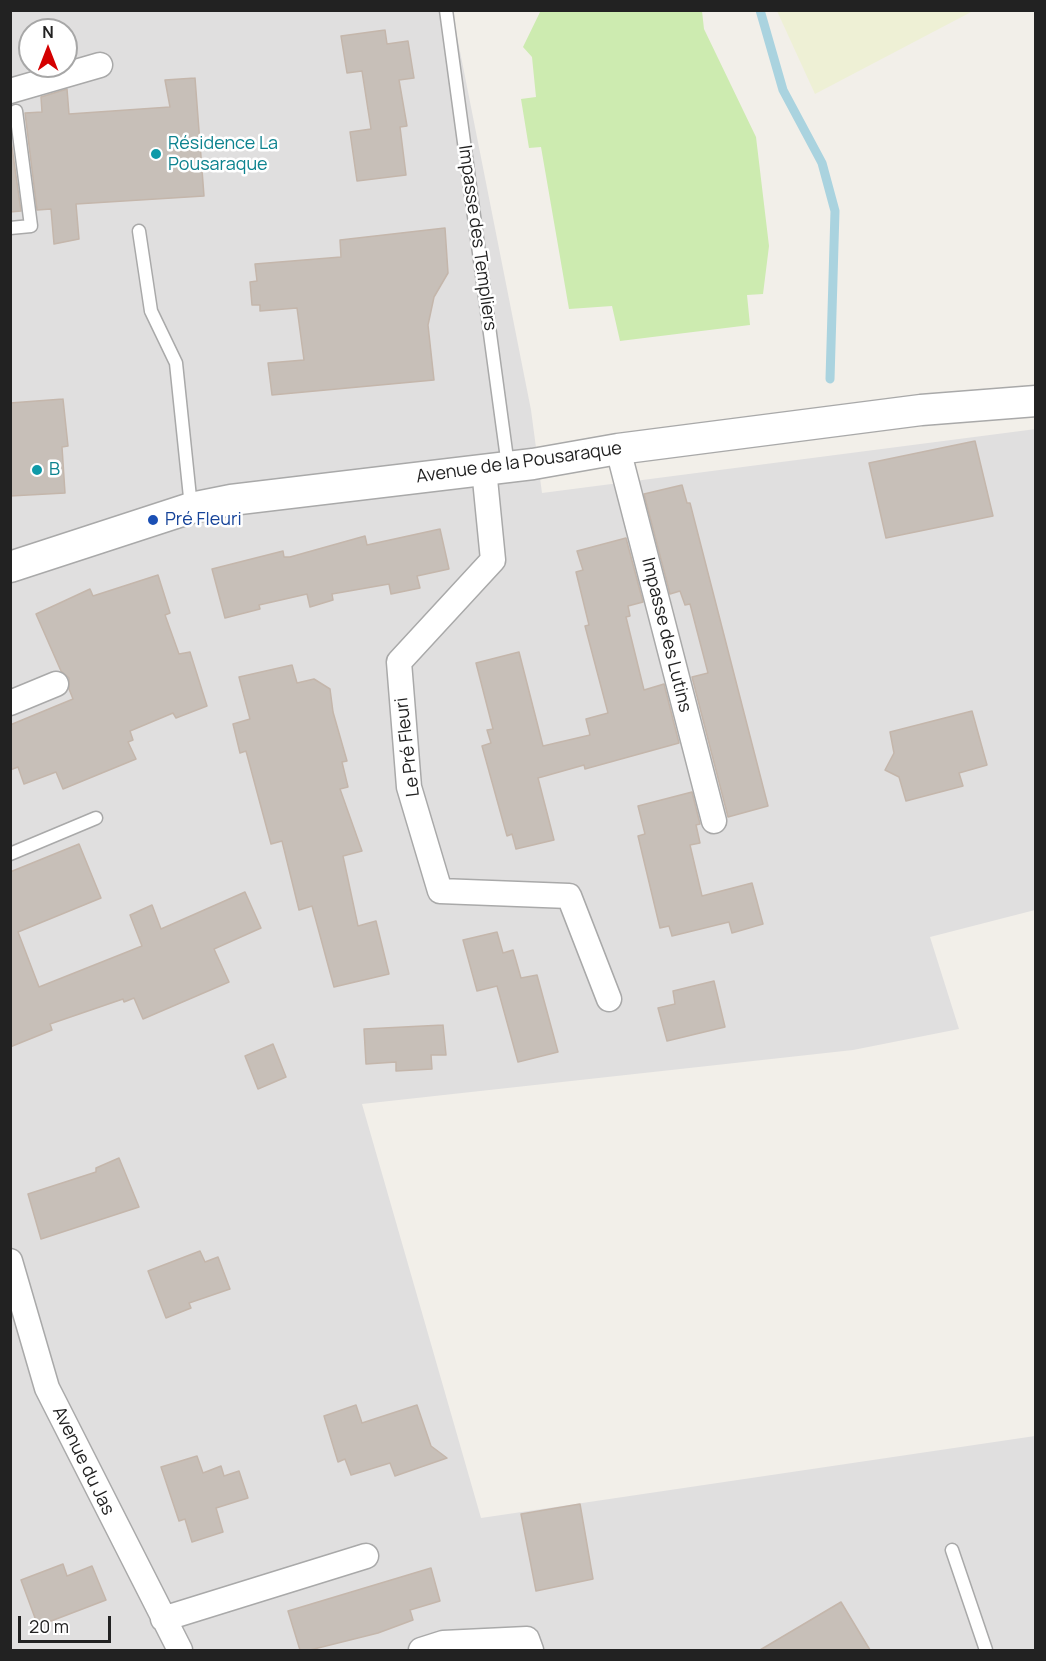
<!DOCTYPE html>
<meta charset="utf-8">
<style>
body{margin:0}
#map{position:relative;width:1046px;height:1661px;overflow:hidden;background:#f2efe9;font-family:Manrope,sans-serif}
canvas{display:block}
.frame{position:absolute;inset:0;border:12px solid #222;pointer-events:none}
.north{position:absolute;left:18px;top:18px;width:60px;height:60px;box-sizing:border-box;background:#fff;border:2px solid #a7a7a7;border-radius:50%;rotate:0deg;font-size:16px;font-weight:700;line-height:24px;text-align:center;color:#222}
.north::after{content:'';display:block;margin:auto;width:21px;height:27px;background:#d40000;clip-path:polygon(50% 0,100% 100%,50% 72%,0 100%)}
.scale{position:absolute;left:18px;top:1616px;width:93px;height:27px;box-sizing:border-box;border:3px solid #222;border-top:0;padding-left:8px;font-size:18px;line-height:21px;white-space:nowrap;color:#222;-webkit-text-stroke:4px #fff;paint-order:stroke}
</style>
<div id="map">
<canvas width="1046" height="1661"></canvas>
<div class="frame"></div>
<div class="north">N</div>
<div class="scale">20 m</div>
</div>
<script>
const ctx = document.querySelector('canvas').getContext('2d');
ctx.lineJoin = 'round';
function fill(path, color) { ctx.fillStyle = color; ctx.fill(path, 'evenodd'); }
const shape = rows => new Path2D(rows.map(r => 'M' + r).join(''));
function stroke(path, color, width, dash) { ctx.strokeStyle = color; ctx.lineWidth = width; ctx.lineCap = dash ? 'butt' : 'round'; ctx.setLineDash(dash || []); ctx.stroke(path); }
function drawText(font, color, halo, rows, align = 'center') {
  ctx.font = font + ' Manrope,sans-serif'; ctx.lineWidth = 5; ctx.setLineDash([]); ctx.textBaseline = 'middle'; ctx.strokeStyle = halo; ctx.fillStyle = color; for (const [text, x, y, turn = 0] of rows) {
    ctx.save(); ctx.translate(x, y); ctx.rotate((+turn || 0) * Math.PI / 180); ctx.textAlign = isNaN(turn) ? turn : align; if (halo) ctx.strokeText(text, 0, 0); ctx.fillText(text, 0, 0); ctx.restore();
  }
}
fill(shape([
 [11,11,452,11,531,410,542,493,1036,429,1035,910,930,937,959,1029,853,1050,362,1104,481,1518,1035,1436,1035,1650,11,1650],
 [30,30,66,30,66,66,30,66]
]), '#e0dfdf');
fill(shape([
 [777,11,973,11,815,94]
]), '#eef0d5');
fill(shape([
 [541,10,702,11,704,29,756,137,769,246,763,294,747,295,750,325,620,341,612,306,569,309,541,147,529,148,521,99,536,97,532,57,523,47]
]), '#cdebb0');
stroke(shape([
 [760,10,783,90,822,163,835,211,830,379]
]), '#aad3df', 9);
const building = shape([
 [385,30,387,44,408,41,414,78,399,80,407,126,400,127,406,175,357,181,350,132,371,129,362,71,347,73,341,36,385,30],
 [195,78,204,196,76,204,79,239,54,244,51,209,37,210,25,113,42,112,41,97,67,89,69,114,170,107,165,80,195,78],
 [10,133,21,211,10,212,10,133],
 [445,228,448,273,434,297,428,325,434,380,272,395,268,363,304,360,297,308,260,311,260,305,252,305,250,282,257,281,255,264,341,257,340,240,445,228],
 [63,399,68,446,62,447,65,493,10,496,10,403,63,399],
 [975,441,993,516,886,538,869,463,975,441],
 [682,485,687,503,690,503,768,806,728,817,692,677,708,673,690,604,685,605,680,591,670,594,644,494,682,485],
 [440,529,449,569,417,576,420,588,391,594,389,584,332,594,333,600,310,607,307,594,259,605,260,609,225,618,212,569,283,551,284,557,290,557,365,536,367,545,440,529],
 [626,538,643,602,628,606,630,616,626,617,644,690,664,684,679,743,585,769,584,765,538,778,554,840,516,849,512,834,507,836,482,746,491,743,487,730,493,729,476,663,519,652,543,746,590,735,586,719,608,713,585,626,589,625,576,572,583,570,577,551,626,538],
 [158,575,170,613,165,615,179,654,190,652,207,706,176,718,173,713,130,731,133,740,128,742,136,759,63,789,56,772,24,784,18,767,10,770,10,725,73,699,69,689,69,678,61,671,36,614,90,589,93,596,158,575],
 [292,665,297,683,314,679,330,689,333,712,347,761,342,762,348,787,340,789,362,851,343,856,358,926,376,921,389,974,334,987,312,906,299,910,282,841,271,844,246,751,240,753,233,724,250,719,239,677,292,665],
 [972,711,987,765,959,773,963,786,906,801,899,777,885,770,894,753,890,732,972,711],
 [692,792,700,824,696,825,700,843,690,845,702,896,752,883,763,924,732,933,729,922,672,936,669,926,660,928,638,836,645,834,638,806,692,792],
 [79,844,101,898,18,932,39,987,142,946,130,915,152,905,161,929,245,892,261,928,214,949,229,982,143,1019,134,998,124,1002,123,999,50,1024,52,1030,10,1047,10,872,79,844],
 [497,932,503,953,513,950,521,978,537,975,558,1052,518,1062,497,986,477,991,463,940,497,932],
 [714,981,725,1027,667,1041,658,1008,675,1004,673,991,714,981],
 [443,1025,446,1055,431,1055,432,1069,396,1071,396,1062,366,1064,364,1029,443,1025],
 [273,1044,286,1077,258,1089,245,1056,273,1044],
 [119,1158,139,1207,41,1239,28,1194,96,1172,96,1168,119,1158],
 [200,1251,205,1262,218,1257,230,1289,189,1303,191,1308,166,1318,148,1271,200,1251],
 [356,1405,362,1423,417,1405,431,1446,447,1458,395,1476,390,1463,351,1475,345,1459,338,1462,324,1416,356,1405],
 [197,1456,203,1473,221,1466,224,1476,239,1471,248,1498,216,1508,223,1532,192,1542,185,1519,179,1521,161,1467,197,1456],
 [580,1504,593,1579,536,1591,521,1514,580,1504],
 [63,1564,67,1576,92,1566,106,1600,38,1626,21,1580,63,1564],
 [431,1568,440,1601,410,1610,413,1620,378,1633,310,1650,300,1650,288,1611,431,1568],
 [841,1602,870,1650,760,1650,841,1602]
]);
fill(building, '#c7bfb8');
stroke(building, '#c4b6ab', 1.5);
const service = shape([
 [446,10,508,466],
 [10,228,31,226,16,111],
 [139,231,151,311,176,363,191,507],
 [10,854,96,818],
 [952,1550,986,1650]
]);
const minor = shape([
 [10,91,100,65],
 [618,449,714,821],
 [484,469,493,560,399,662,409,787,440,891,569,896,609,999],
 [10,703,56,684],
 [10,1261,47,1388,180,1650],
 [163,1619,366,1556],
 [421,1650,443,1643,527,1639,531,1650]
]);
const tertiary = shape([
 [10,567,191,508,231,500,533,464,618,449,921,410,1036,401]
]);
stroke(service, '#a9a9a9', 15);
stroke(minor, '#a9a9a9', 27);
stroke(tertiary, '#a9a9a9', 33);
stroke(service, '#fff', 12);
stroke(minor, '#fff', 24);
stroke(tertiary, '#fff', 30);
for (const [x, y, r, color] of [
 [156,154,6,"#0f9aa8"],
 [37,470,6,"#0f9aa8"],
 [153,520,6,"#1a4fb4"]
]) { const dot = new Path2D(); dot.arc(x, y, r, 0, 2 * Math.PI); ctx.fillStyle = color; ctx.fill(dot); stroke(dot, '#fff', 2); }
drawText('18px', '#0d838f', '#fff', [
 ["Résidence La",168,144],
 ["Pousaraque",168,165],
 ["B",49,470]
], 'left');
drawText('18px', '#222', '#fff', [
 ["Impasse des Templiers",477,238,82],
 ["Avenue de la Pousaraque",519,463,-8],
 ["Impasse des Lutins",666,635,76],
 ["Le Pré Fleuri",408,747,-97],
 ["Avenue du Jas",83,1461,64]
]);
drawText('18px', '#164399', '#fff', [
 ["Pré Fleuri",165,520]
], 'left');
</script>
